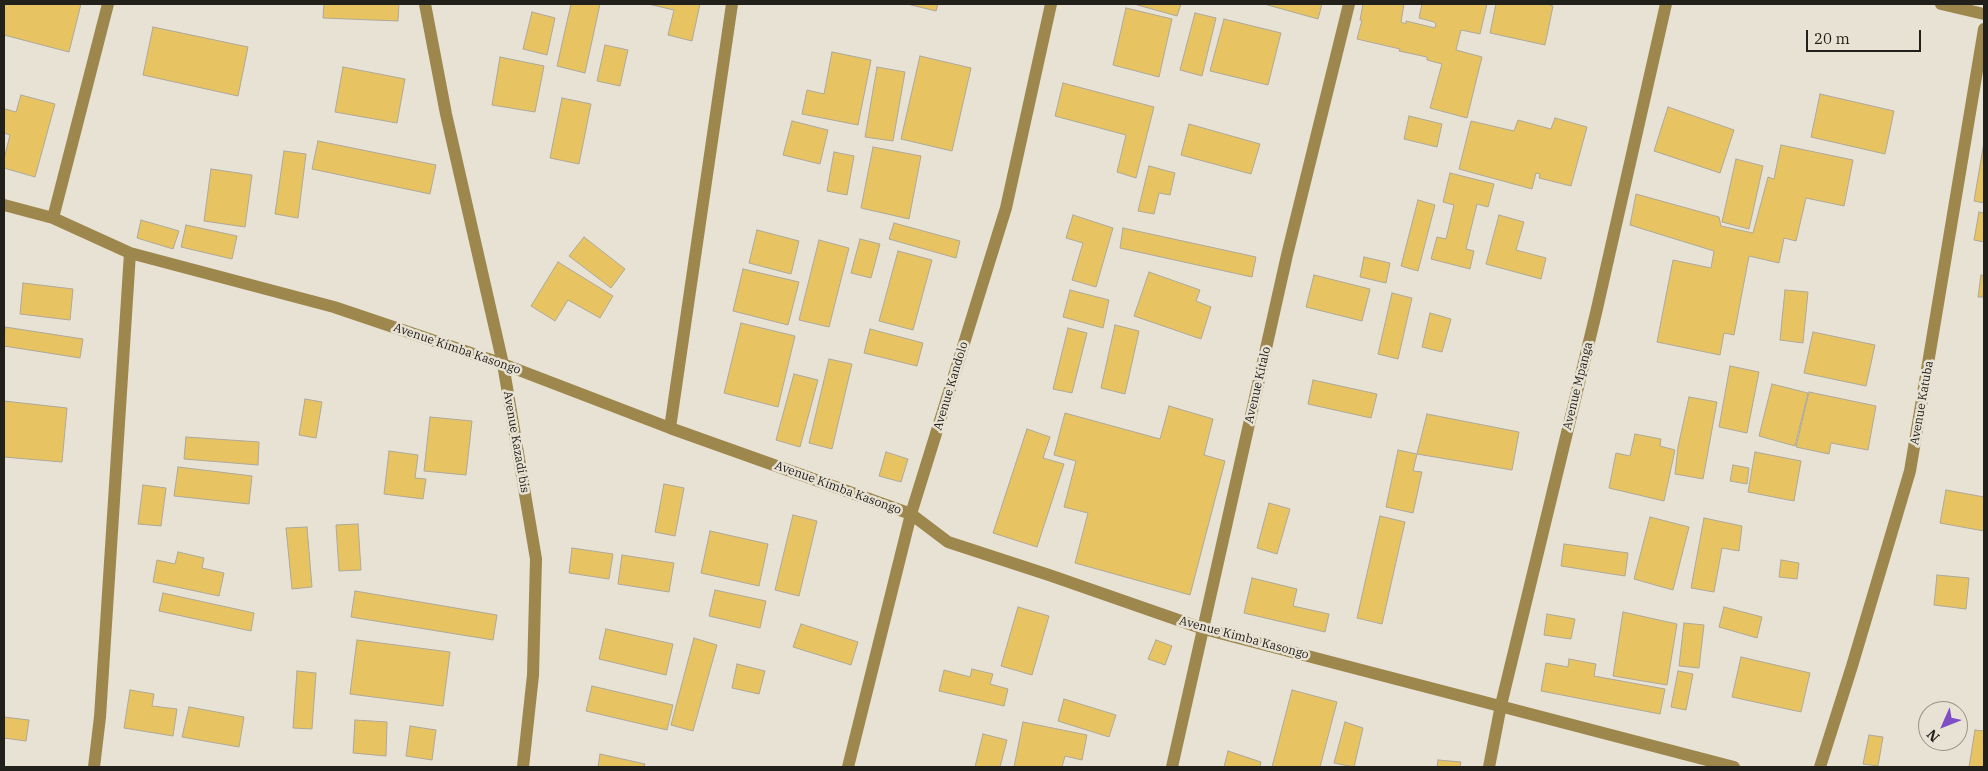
<!DOCTYPE html>
<style>
body{margin:0}
#map{position:relative;width:1988px;height:771px;overflow:hidden;background:#e8e2d4;font-family:"IBM Plex Serif",serif}
canvas{display:block}
.frame{position:absolute;inset:0;border:5px solid #22201a;pointer-events:none}
.north{position:absolute;left:1918px;top:701px;width:50px;height:50px;box-sizing:border-box;background:#e8e2d4;border:1px solid #99948a;border-radius:50%;rotate:226deg;font-size:14px;font-weight:700;line-height:20px;text-align:center;color:#22201a}
.north::after{content:'';display:block;margin:auto;width:18px;height:22px;background:#7f4ec6;clip-path:polygon(50% 0,100% 100%,50% 72%,0 100%)}
.scale{position:absolute;left:1806px;top:30px;width:115px;height:22px;box-sizing:border-box;border:2px solid #22201a;border-top:0;padding-left:6px;font-size:15px;line-height:18px;white-space:nowrap;color:#22201a;-webkit-text-stroke:4px #e8e2d4;paint-order:stroke}
</style>
<div id="map">
<canvas width="1988" height="771"></canvas>
<div class="frame"></div>
<div class="north">N</div>
<div class="scale">20 m</div>
</div>
<script>
const ctx = document.querySelector('canvas').getContext('2d');
ctx.lineJoin = 'round';
function fill(path, color) { ctx.fillStyle = color; ctx.fill(path, 'evenodd'); }
const shape = rows => new Path2D(rows.map(r => 'M' + r).join(''));
function stroke(path, color, width, dash) { ctx.strokeStyle = color; ctx.lineWidth = width; ctx.lineCap = dash ? 'butt' : 'round'; ctx.setLineDash(dash || []); ctx.stroke(path); }
function drawText(font, color, halo, rows, align = 'center') {
  ctx.font = font + ' "IBM Plex Serif",serif'; ctx.lineWidth = 5; ctx.setLineDash([]); ctx.textBaseline = 'middle'; ctx.strokeStyle = halo; ctx.fillStyle = color; for (const [text, x, y, turn = 0] of rows) {
    ctx.save(); ctx.translate(x, y); ctx.rotate((+turn || 0) * Math.PI / 180); ctx.textAlign = isNaN(turn) ? turn : align; if (halo) ctx.strokeText(text, 0, 0); ctx.fillText(text, 0, 0); ctx.restore();
  }
}
const building = shape([
 [4,4,81,4,69,52,4,35,4,4],
 [324,4,399,4,398,21,323,18,324,4],
 [571,4,600,4,585,73,557,66,571,4],
 [648,4,700,4,692,41,668,35,674,10,648,4],
 [907,4,938,4,936,11,907,4],
 [1134,4,1181,4,1177,16,1134,4],
 [1264,4,1322,4,1318,19,1264,4],
 [1363,4,1404,4,1401,22,1406,24,1406,21,1435,28,1436,24,1434,22,1419,18,1422,4,1487,4,1480,34,1461,30,1456,50,1482,57,1467,118,1430,108,1442,64,1427,60,1427,57,1399,51,1400,49,1357,39,1362,20,1360,20,1363,4],
 [1496,4,1547,4,1553,6,1545,45,1490,33,1496,4],
 [1126,8,1172,19,1159,77,1113,65,1126,8],
 [532,12,555,18,547,55,523,49,532,12],
 [1195,13,1216,18,1202,76,1180,70,1195,13],
 [1224,19,1281,33,1268,85,1210,71,1224,19],
 [153,27,248,47,238,96,143,75,153,27],
 [605,45,628,50,620,86,597,81,605,45],
 [832,52,871,60,858,125,802,114,807,90,824,94,832,52],
 [920,56,971,68,952,151,901,139,920,56],
 [500,57,544,66,535,112,492,105,500,57],
 [343,67,405,79,397,123,335,112,343,67],
 [877,67,905,72,893,141,865,137,877,67],
 [1063,83,1154,107,1136,178,1117,172,1126,135,1055,116,1063,83],
 [1820,94,1894,111,1885,154,1811,137,1820,94],
 [21,95,55,104,35,177,4,168,4,159,10,135,4,133,4,115,5,109,16,112,21,95],
 [562,98,591,104,579,164,550,158,562,98],
 [1668,107,1734,130,1720,173,1654,151,1668,107],
 [1409,116,1442,124,1437,147,1404,139,1409,116],
 [1555,118,1587,127,1571,186,1539,178,1540,174,1536,173,1532,189,1459,169,1471,121,1514,131,1518,120,1551,129,1555,118],
 [792,121,828,130,820,164,783,155,792,121],
 [1189,124,1260,144,1251,174,1181,155,1189,124],
 [318,141,436,165,430,194,312,169,318,141],
 [1984,142,1984,203,1974,201,1984,142],
 [1781,145,1853,160,1844,206,1806,198,1796,241,1784,238,1779,263,1749,256,1734,335,1724,333,1720,355,1657,342,1673,260,1711,268,1714,251,1630,225,1636,194,1719,217,1721,226,1753,233,1768,177,1774,179,1781,145],
 [873,147,921,156,909,219,861,208,873,147],
 [284,151,306,154,298,218,275,214,284,151],
 [834,152,854,156,847,195,827,191,834,152],
 [1736,159,1763,166,1749,229,1722,222,1736,159],
 [1149,166,1175,173,1170,195,1159,193,1154,214,1138,211,1149,166],
 [211,169,252,175,245,227,204,221,211,169],
 [1450,173,1494,184,1488,207,1477,204,1466,249,1474,251,1470,269,1431,259,1437,237,1446,239,1454,205,1443,202,1450,173],
 [1418,200,1435,205,1418,271,1401,266,1418,200],
 [1979,212,1984,213,1984,242,1974,240,1979,212],
 [1073,215,1113,228,1096,287,1072,280,1083,243,1066,238,1073,215],
 [1499,215,1524,222,1516,250,1546,258,1541,279,1486,264,1499,215],
 [141,220,179,231,173,249,137,238,141,220],
 [894,223,960,241,956,258,889,239,894,223],
 [186,225,237,236,232,259,181,247,186,225],
 [1123,228,1256,257,1252,277,1120,248,1123,228],
 [757,230,799,241,791,274,749,263,757,230],
 [584,237,625,269,611,288,569,256,584,237],
 [860,239,880,244,871,278,851,273,860,239],
 [819,240,849,248,829,327,799,320,819,240],
 [898,251,932,260,913,330,879,321,898,251],
 [1364,257,1390,263,1386,283,1360,277,1364,257],
 [558,262,613,296,600,318,568,300,555,321,531,306,558,262],
 [743,269,799,282,788,325,733,311,743,269],
 [1149,272,1200,290,1196,301,1211,307,1201,339,1134,316,1149,272],
 [1314,275,1370,289,1362,321,1306,307,1314,275],
 [1981,275,1984,276,1984,297,1978,297,1981,275],
 [23,283,73,289,70,320,20,314,23,283],
 [1070,290,1109,300,1103,328,1063,317,1070,290],
 [1785,290,1808,292,1803,343,1780,340,1785,290],
 [1392,293,1412,298,1398,359,1378,354,1392,293],
 [1430,313,1451,319,1442,352,1422,347,1430,313],
 [741,323,795,336,778,407,724,393,741,323],
 [1115,325,1139,331,1125,394,1101,388,1115,325],
 [5,327,83,339,80,358,4,346,5,327],
 [1068,328,1087,333,1072,393,1053,389,1068,328],
 [870,329,923,343,917,366,864,353,870,329],
 [1813,332,1875,345,1866,386,1804,373,1813,332],
 [829,359,852,364,832,449,809,443,829,359],
 [1730,366,1759,372,1747,433,1719,427,1730,366],
 [794,374,818,380,800,447,776,440,794,374],
 [1313,380,1377,394,1371,418,1308,404,1313,380],
 [1772,384,1808,393,1795,446,1759,436,1772,384],
 [1809,392,1876,406,1868,450,1831,443,1829,454,1796,447,1809,392],
 [1689,397,1717,402,1703,479,1675,474,1678,447,1689,397],
 [305,399,322,402,316,438,299,435,305,399],
 [4,401,67,408,62,462,4,457,4,401],
 [1169,406,1213,419,1204,455,1225,461,1190,595,1075,563,1088,513,1064,507,1076,461,1054,455,1065,413,1160,439,1169,406],
 [1427,414,1519,432,1512,470,1417,454,1427,414],
 [430,417,472,421,466,475,424,471,430,417],
 [1027,429,1050,437,1043,458,1064,464,1037,547,993,533,1027,429],
 [1635,434,1661,439,1660,446,1675,450,1664,501,1609,488,1616,453,1630,456,1635,434],
 [186,437,259,442,258,465,184,459,186,437],
 [1398,450,1417,454,1413,471,1422,472,1413,513,1386,507,1398,450],
 [389,451,418,455,415,478,426,479,423,499,384,494,389,451],
 [886,452,908,459,901,482,879,476,886,452],
 [1755,452,1801,461,1794,501,1748,492,1755,452],
 [1733,465,1749,468,1747,484,1730,481,1733,465],
 [178,467,252,476,249,504,174,496,178,467],
 [664,484,684,488,675,536,655,532,664,484],
 [143,485,166,488,161,526,138,524,143,485],
 [1946,490,1984,497,1984,531,1940,523,1946,490],
 [1269,503,1290,509,1277,554,1257,548,1269,503],
 [793,515,817,521,799,596,775,590,793,515],
 [1380,516,1405,522,1382,624,1357,618,1380,516],
 [1650,517,1689,527,1673,590,1634,579,1650,517],
 [1704,518,1742,526,1739,551,1722,548,1714,592,1691,588,1704,518],
 [358,524,361,570,339,571,336,525,358,524],
 [307,527,312,587,292,589,286,528,307,527],
 [710,531,768,544,759,586,701,573,710,531],
 [1564,544,1628,553,1625,576,1561,566,1564,544],
 [572,548,613,554,609,579,569,573,572,548],
 [178,552,204,558,202,568,224,573,219,596,153,582,157,560,175,564,178,552],
 [622,555,674,563,669,592,618,584,622,555],
 [1781,560,1799,563,1797,579,1779,577,1781,560],
 [1937,575,1969,578,1966,609,1934,605,1937,575],
 [1252,578,1297,589,1293,606,1329,614,1325,632,1244,613,1252,578],
 [715,590,766,601,760,628,709,616,715,590],
 [355,591,497,615,493,640,351,617,355,591],
 [163,593,254,613,251,631,159,611,163,593],
 [1018,607,1049,616,1032,675,1001,666,1018,607],
 [1724,607,1762,617,1757,638,1719,627,1724,607],
 [1623,612,1677,624,1667,685,1613,676,1623,612],
 [1547,614,1575,619,1571,639,1544,635,1547,614],
 [1684,623,1704,625,1699,668,1679,666,1684,623],
 [801,624,858,642,851,665,793,647,801,624],
 [606,629,673,644,666,675,599,659,606,629],
 [694,638,717,645,693,731,671,725,694,638],
 [357,640,450,652,443,706,350,694,357,640],
 [1156,640,1172,646,1165,665,1148,659,1156,640],
 [1741,657,1810,673,1801,712,1732,697,1741,657],
 [1569,659,1596,664,1594,676,1665,689,1660,714,1541,691,1546,663,1568,667,1569,659],
 [737,664,765,671,759,694,732,688,737,664],
 [972,669,993,674,990,684,1008,689,1004,706,939,691,944,670,970,677,972,669],
 [297,671,316,673,312,729,293,728,297,671],
 [1678,671,1693,674,1686,710,1671,707,1678,671],
 [592,686,673,705,667,730,586,711,592,686],
 [130,690,154,694,152,706,177,709,173,736,124,728,130,690],
 [1292,690,1337,702,1320,767,1272,767,1292,690],
 [1064,699,1116,715,1109,737,1058,721,1064,699],
 [189,707,244,717,239,747,182,737,189,707],
 [4,717,29,720,26,741,4,738,4,717],
 [355,720,387,722,386,756,353,753,355,720],
 [1023,722,1087,735,1082,760,1065,756,1062,767,1014,767,1023,722],
 [1345,722,1363,728,1354,767,1334,763,1345,722],
 [410,726,436,730,432,760,406,756,410,726],
 [1975,730,1984,731,1984,767,1969,767,1975,730],
 [983,734,1007,740,1000,767,975,767,983,734],
 [1869,735,1883,737,1878,766,1863,764,1869,735],
 [1228,751,1261,762,1260,767,1224,767,1228,751],
 [600,754,645,764,644,767,598,767,600,754],
 [1438,760,1461,762,1460,767,1437,767,1438,760]
]);
fill(building, '#e7c361');
stroke(building, '#ada89a', 1);
stroke(shape([
 [425,4,446,114,503,364,536,559,533,675,523,767],
 [1941,4,1984,14],
 [4,205,53,218,130,253,334,307,503,364,670,428,911,514,948,542,1049,575,1204,629,1734,767],
 [53,218,108,4],
 [670,428,732,4],
 [94,767,100,717,130,253],
 [848,767,911,514,1006,208,1051,4],
 [1172,767,1287,255,1349,4],
 [1489,767,1501,705,1596,313,1666,4],
 [1820,767,1852,666,1910,471,1984,29]
]), '#9d874c', 12);
drawText('12px', '#22201a', '#e8e2d4', [
 ["Avenue Kimba Kasongo",457,349,19],
 ["Avenue Kitalo",1258,385,-77],
 ["Avenue Kandolo",951,386,-73],
 ["Avenue Mpanga",1578,386,-76],
 ["Avenue Katuba",1922,403,-80],
 ["Avenue Kazadi bis",516,442,80],
 ["Avenue Kimba Kasongo",838,488,20],
 ["Avenue Kimba Kasongo",1244,638,15]
]);
</script>
